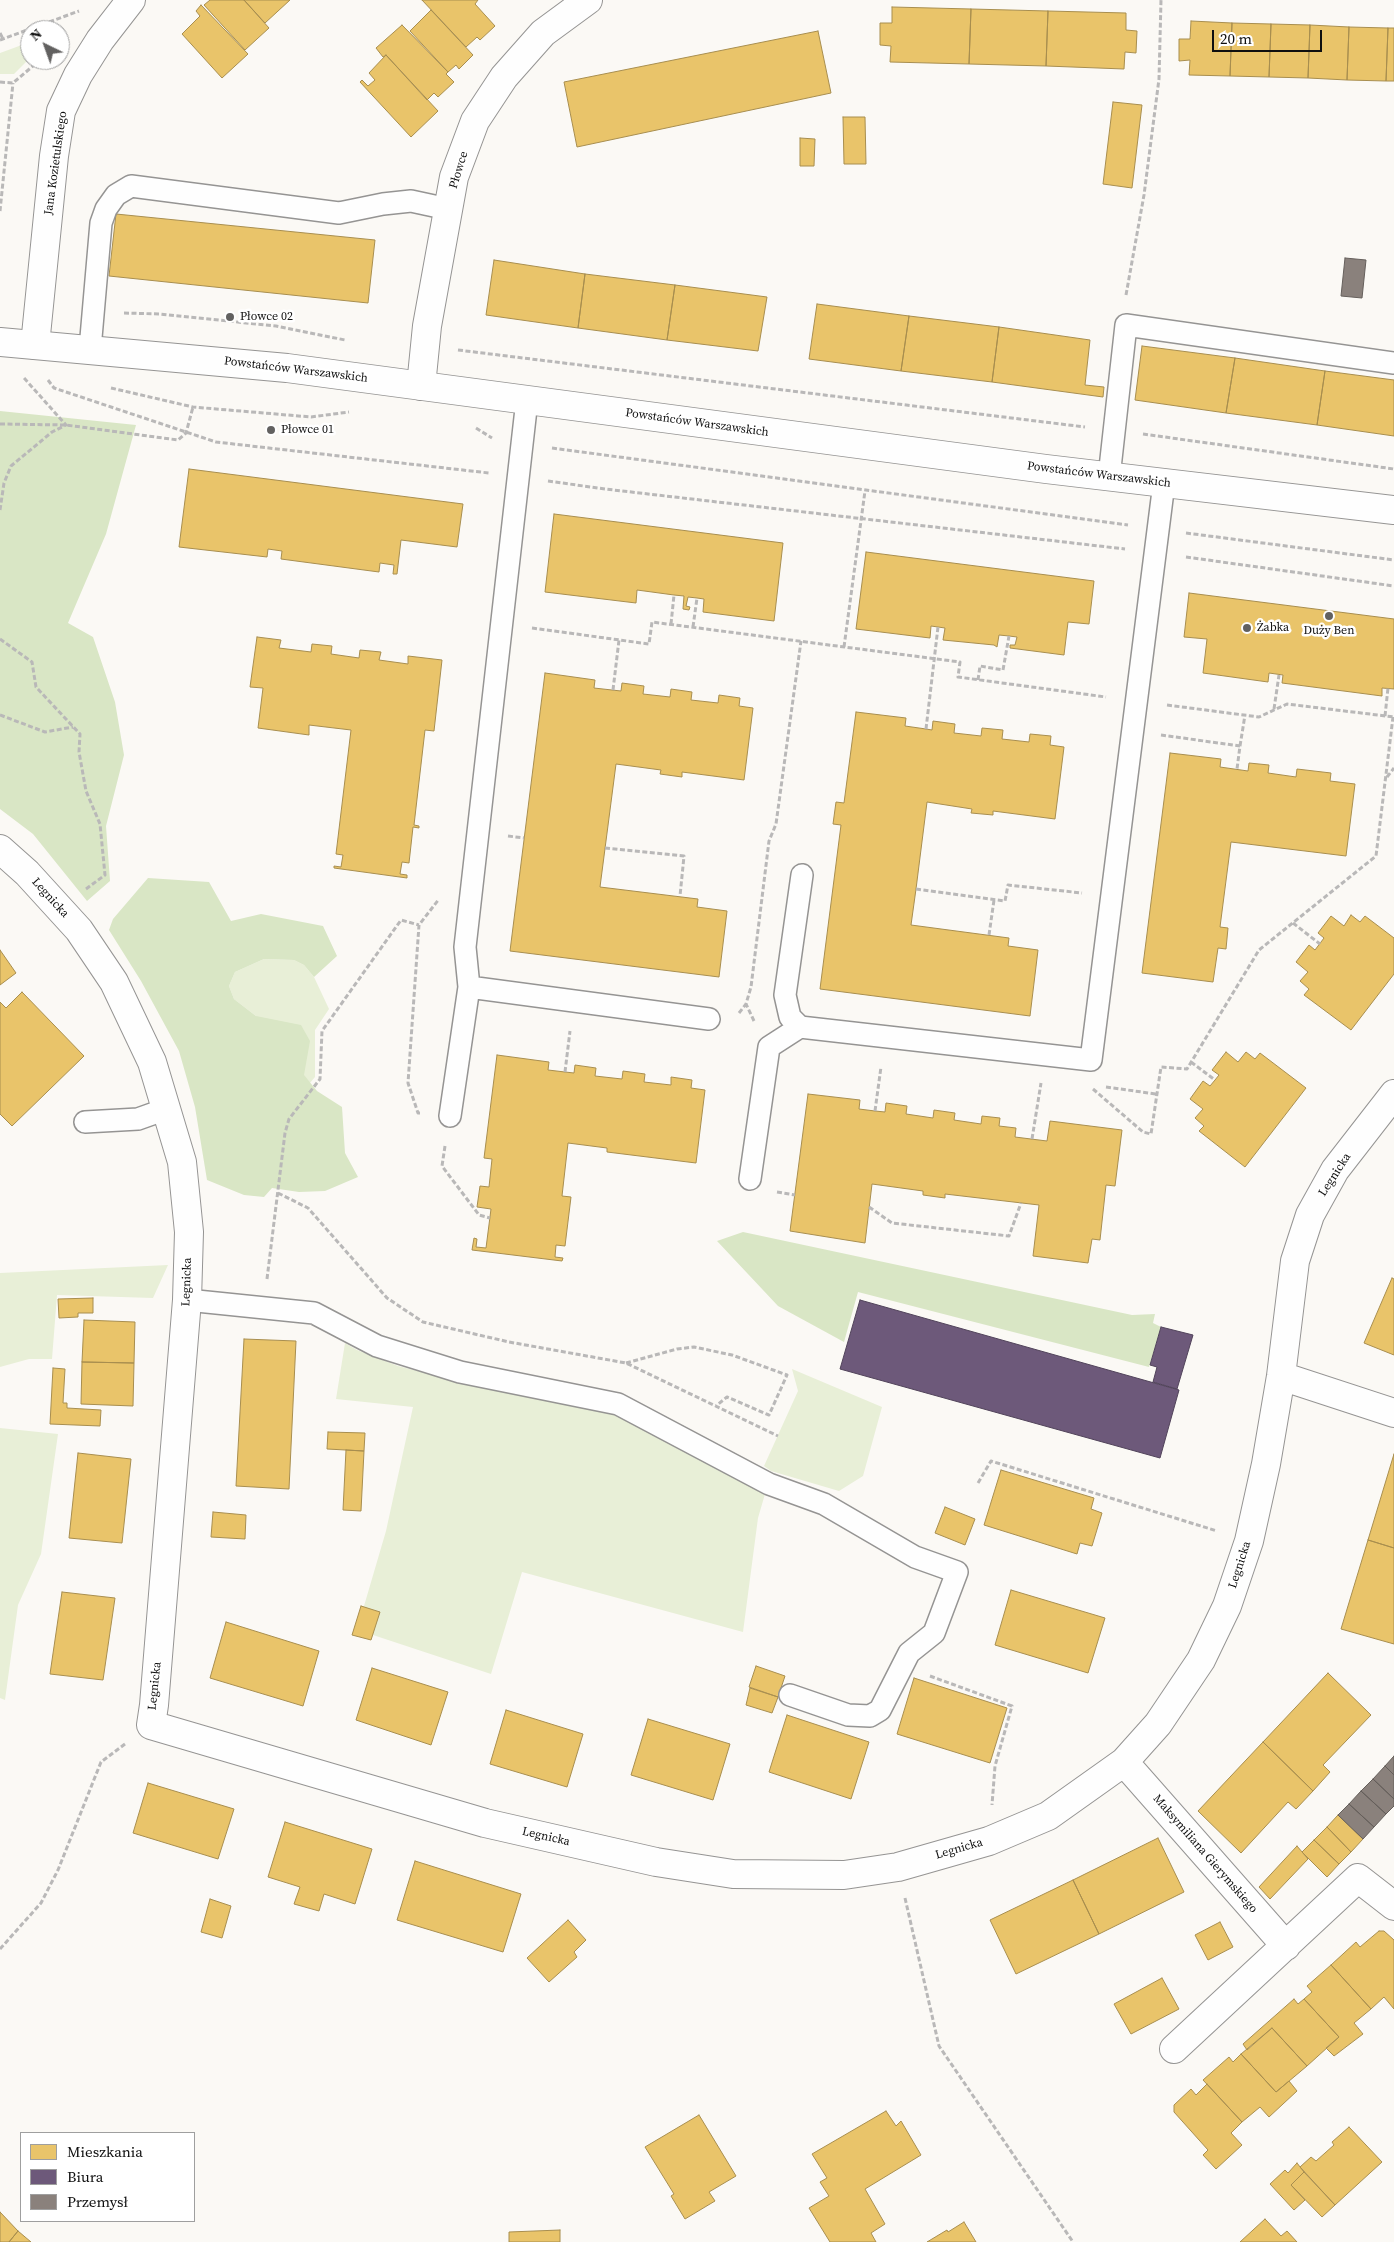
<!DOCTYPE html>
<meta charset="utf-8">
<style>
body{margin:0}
#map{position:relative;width:1394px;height:2242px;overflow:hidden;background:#fbf9f5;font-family:"Source Serif 4",serif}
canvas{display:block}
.legend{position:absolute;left:20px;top:2132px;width:175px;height:90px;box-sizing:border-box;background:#fff;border:1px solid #9f9f9f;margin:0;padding:6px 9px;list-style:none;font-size:15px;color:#0f0f0f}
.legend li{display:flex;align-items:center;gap:10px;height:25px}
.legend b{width:25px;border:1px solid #9f9f9f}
.north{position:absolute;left:20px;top:20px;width:50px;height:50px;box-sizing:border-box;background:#fff;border:1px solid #9f9f9f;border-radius:50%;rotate:318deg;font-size:14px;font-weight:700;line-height:20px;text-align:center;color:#0f0f0f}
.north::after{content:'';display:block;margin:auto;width:18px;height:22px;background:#626160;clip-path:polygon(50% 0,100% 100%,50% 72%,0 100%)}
.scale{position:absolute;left:1212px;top:30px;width:110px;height:22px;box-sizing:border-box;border:2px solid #0f0f0f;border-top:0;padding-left:6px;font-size:15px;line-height:18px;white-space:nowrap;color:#0f0f0f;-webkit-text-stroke:4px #fff;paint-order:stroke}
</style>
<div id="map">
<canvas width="1394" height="2242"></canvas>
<ul class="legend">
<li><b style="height:14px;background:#e9c46a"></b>Mieszkania</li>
<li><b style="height:14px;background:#6d597a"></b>Biura</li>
<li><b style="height:14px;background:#8a817c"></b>Przemysł</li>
</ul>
<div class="north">N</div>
<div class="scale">20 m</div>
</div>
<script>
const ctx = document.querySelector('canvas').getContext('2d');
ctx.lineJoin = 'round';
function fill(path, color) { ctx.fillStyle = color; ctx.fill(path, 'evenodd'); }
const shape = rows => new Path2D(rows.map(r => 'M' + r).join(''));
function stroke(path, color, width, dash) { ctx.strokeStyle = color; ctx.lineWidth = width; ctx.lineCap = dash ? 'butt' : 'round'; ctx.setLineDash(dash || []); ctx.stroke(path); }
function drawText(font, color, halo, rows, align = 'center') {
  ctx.font = font + ' "Source Serif 4",serif'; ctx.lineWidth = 5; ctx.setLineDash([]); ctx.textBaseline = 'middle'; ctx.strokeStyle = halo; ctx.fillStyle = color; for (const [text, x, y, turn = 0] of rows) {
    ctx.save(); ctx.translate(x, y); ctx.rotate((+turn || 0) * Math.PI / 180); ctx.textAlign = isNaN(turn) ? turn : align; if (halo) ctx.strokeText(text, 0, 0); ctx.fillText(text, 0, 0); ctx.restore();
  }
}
fill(shape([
 [30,42,30,58,14,74,0,74,0,53],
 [264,959,294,960,304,965,314,977,329,1009,315,1030,315,1077,303,1091,256,1016,234,999,229,986,235,972],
 [168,1265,153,1298,57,1295,52,1359,29,1359,0,1367,0,1273],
 [345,1343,357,1350,398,1366,481,1387,611,1409,765,1494,758,1518,743,1632,522,1572,491,1674,373,1635,371,1640,352,1635,361,1606,364,1606,386,1531,413,1407,336,1399],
 [792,1369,882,1407,863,1476,839,1491,771,1471,764,1466,798,1391],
 [0,1428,58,1434,41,1554,18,1605,5,1700,0,1698]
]), '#e8efd7');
fill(shape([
 [0,411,136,425,106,534,68,623,93,637,115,702,124,755,106,826,110,881,87,901,33,834,0,809],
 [148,878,209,882,231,921,261,914,323,926,337,956,314,977,304,965,294,960,264,959,235,972,229,986,234,999,256,1016,301,1025,310,1041,304,1075,317,1091,342,1107,345,1153,358,1177,325,1191,299,1192,272,1188,264,1197,244,1195,207,1180,195,1107,179,1051,141,981,109,930,113,919],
 [743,1232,1132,1315,1155,1314,1153,1323,1161,1327,1149,1367,858,1292,844,1342,778,1306,717,1241]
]), '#d9e6c5');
const homes = shape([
 [210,0,244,0,269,28,245,50,204,5,210,0],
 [244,0,290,0,265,23,244,0],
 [422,0,478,0,475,4,495,26,480,40,477,37,466,47,422,0],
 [201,5,248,54,222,78,182,34,200,16,196,11,201,5],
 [892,7,971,9,969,64,890,62,891,46,880,45,880,23,892,23,892,7],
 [971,9,1048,11,1046,66,969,64,971,9],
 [431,10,473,55,459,69,456,65,448,72,410,31,431,10],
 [1048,11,1126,13,1126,30,1137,31,1136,53,1125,52,1124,69,1046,66,1048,11],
 [1191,21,1232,23,1230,76,1189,75,1190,60,1179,61,1179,39,1190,39,1191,21],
 [1232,23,1271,24,1269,77,1230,76,1232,23],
 [1271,24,1310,25,1308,78,1269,77,1271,24],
 [402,25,448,72,446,74,454,82,438,97,434,93,427,100,386,55,383,57,376,48,402,25],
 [1310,25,1349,27,1347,80,1308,78,1310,25],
 [1349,27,1388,28,1386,81,1347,80,1349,27],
 [1388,28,1394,28,1394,81,1386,81,1388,28],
 [818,31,831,93,577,147,564,82,818,31],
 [386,55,438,111,411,137,360,82,362,80,368,86,375,80,369,73,386,55],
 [1113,102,1142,105,1132,188,1103,184,1113,102],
 [843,117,865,117,866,164,844,164,843,117],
 [800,138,815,139,814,166,800,166,800,138],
 [116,214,375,240,368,303,109,276,116,214],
 [494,260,585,274,578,328,486,315,494,260],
 [585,274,675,285,667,340,578,328,585,274],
 [675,285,767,297,758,351,667,340,675,285],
 [817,304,909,316,901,371,809,359,817,304],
 [909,316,999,327,992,382,901,371,909,316],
 [999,327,1090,340,1085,385,1104,387,1103,397,992,382,999,327],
 [1142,346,1235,358,1226,413,1135,400,1142,346],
 [1235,358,1325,371,1317,425,1226,413,1235,358],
 [1325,371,1394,380,1394,436,1317,425,1325,371],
 [189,469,463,504,457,547,401,540,397,574,393,574,394,565,380,563,379,572,281,559,282,551,268,549,267,557,179,547,189,469],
 [554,514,783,543,774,621,703,612,704,599,697,598,688,597,686,606,690,607,689,610,683,609,684,596,674,595,637,590,636,603,545,592,554,514],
 [866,552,1094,581,1089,624,1068,622,1064,655,1010,648,1010,645,1015,645,1017,637,1009,636,999,635,997,647,994,645,943,640,945,628,931,626,930,638,856,629,866,552],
 [1189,593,1394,619,1394,689,1382,688,1382,696,1282,683,1283,675,1269,673,1268,682,1203,673,1207,639,1184,637,1189,593],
 [257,637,281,640,279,648,311,652,312,644,332,646,331,654,359,658,360,650,381,652,379,660,408,664,408,656,442,660,434,731,425,730,414,825,419,826,419,828,413,827,409,863,402,862,400,874,407,875,407,878,334,868,334,866,341,867,343,855,336,854,351,730,309,725,309,735,258,728,263,688,250,687,257,637],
 [545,673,595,680,594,688,621,691,622,683,644,686,643,694,670,697,671,689,692,692,691,700,718,703,719,695,740,698,739,706,753,708,744,780,682,772,682,777,660,774,661,770,616,764,600,887,698,899,697,907,727,911,719,977,510,951,545,673],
 [856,712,906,718,905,726,926,729,932,730,933,721,955,724,954,733,981,736,982,728,1003,730,1002,739,1029,742,1030,734,1051,736,1050,745,1064,747,1055,819,993,811,993,815,971,813,972,809,927,802,916,889,911,925,1009,938,1008,946,1038,950,1030,1016,820,989,841,825,833,824,836,802,844,803,856,712],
 [1170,753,1221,759,1220,767,1248,771,1249,763,1269,765,1268,773,1296,777,1297,769,1331,773,1330,781,1355,784,1346,856,1231,842,1220,927,1228,928,1226,949,1218,948,1213,982,1142,973,1170,753],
 [1351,915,1360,922,1365,916,1394,938,1394,974,1351,1030,1304,995,1309,989,1300,981,1308,972,1296,962,1309,945,1315,950,1324,938,1318,933,1331,916,1344,926,1351,915],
 [0,950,16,973,0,985,0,950],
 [22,992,84,1056,12,1126,0,1114,0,1002,6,1008,22,992],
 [1226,1052,1238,1062,1246,1052,1255,1059,1260,1053,1306,1088,1245,1167,1199,1131,1204,1126,1195,1118,1203,1109,1190,1099,1203,1081,1210,1086,1215,1080,1219,1075,1212,1070,1226,1052],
 [497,1055,549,1062,548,1070,565,1072,574,1073,575,1065,596,1068,595,1076,622,1079,623,1071,645,1074,644,1082,671,1085,671,1077,692,1080,691,1088,705,1090,696,1163,607,1152,607,1148,568,1143,562,1196,571,1197,565,1246,556,1245,555,1257,563,1258,562,1261,472,1250,474,1238,477,1239,476,1247,486,1248,491,1209,477,1207,480,1186,489,1187,492,1159,484,1158,497,1055],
 [808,1094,860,1100,859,1109,875,1111,885,1112,886,1103,907,1106,906,1114,933,1118,934,1110,955,1113,954,1120,981,1124,982,1116,1000,1118,999,1126,1016,1128,1015,1137,1047,1141,1050,1121,1122,1130,1115,1186,1106,1185,1100,1240,1092,1239,1088,1263,1033,1256,1039,1205,945,1194,945,1198,923,1195,923,1191,872,1184,865,1243,790,1231,808,1094],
 [1392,1278,1394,1279,1394,1355,1364,1343,1392,1278],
 [93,1298,93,1313,78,1313,78,1317,59,1318,58,1299,93,1298],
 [84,1320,135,1322,134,1363,82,1362,84,1320],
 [244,1339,296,1341,289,1489,236,1486,244,1339],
 [82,1362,134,1363,133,1406,81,1404,82,1362],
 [53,1368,65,1369,63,1403,67,1403,67,1408,101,1410,100,1426,50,1424,53,1368],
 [328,1432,365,1433,364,1451,327,1449,328,1432],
 [346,1450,364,1451,361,1511,343,1510,346,1450],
 [78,1453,131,1459,122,1543,69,1538,78,1453],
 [1394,1454,1394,1548,1368,1540,1394,1454],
 [1001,1470,1094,1498,1091,1509,1102,1513,1092,1546,1080,1543,1077,1554,984,1525,1001,1470],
 [945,1507,975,1519,965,1545,935,1533,945,1507],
 [213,1512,246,1515,245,1539,211,1537,213,1512],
 [1368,1540,1394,1548,1394,1644,1341,1629,1368,1540],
 [1011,1590,1105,1618,1088,1673,995,1645,1011,1590],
 [62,1592,115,1598,103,1680,50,1674,62,1592],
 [361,1606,380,1612,371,1640,352,1635,361,1606],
 [226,1622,319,1651,303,1706,210,1678,226,1622],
 [756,1666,785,1676,778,1697,749,1687,756,1666],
 [372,1668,448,1692,431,1745,356,1720,372,1668],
 [1328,1673,1371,1715,1323,1765,1330,1772,1313,1791,1263,1742,1328,1673],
 [914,1678,1007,1708,990,1763,897,1734,914,1678],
 [750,1688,778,1697,772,1713,746,1705,750,1688],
 [506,1710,583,1734,567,1787,490,1764,506,1710],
 [787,1715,869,1742,851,1799,769,1772,787,1715],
 [648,1719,730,1744,713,1800,631,1775,648,1719],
 [1263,1742,1313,1791,1296,1809,1288,1802,1241,1853,1198,1811,1263,1742],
 [148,1783,234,1809,218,1859,133,1833,148,1783],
 [1338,1815,1363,1839,1351,1852,1327,1827,1338,1815],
 [285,1822,372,1849,355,1904,324,1894,319,1911,294,1904,300,1887,268,1877,285,1822],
 [1327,1827,1351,1852,1339,1864,1314,1840,1327,1827],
 [1158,1838,1184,1892,1099,1934,1073,1880,1158,1838],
 [1314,1840,1339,1864,1327,1877,1302,1852,1314,1840],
 [1297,1846,1308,1859,1270,1899,1259,1887,1297,1846],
 [415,1861,521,1894,503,1952,397,1920,415,1861],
 [1073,1880,1099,1934,1016,1974,990,1920,1073,1880],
 [210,1899,231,1906,222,1938,201,1932,210,1899],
 [568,1920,586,1940,574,1952,577,1957,549,1982,527,1958,568,1920],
 [1220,1922,1233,1947,1208,1960,1195,1935,1220,1922],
 [1379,1931,1384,1931,1394,1940,1394,2009,1384,1997,1371,2009,1331,1965,1356,1942,1360,1947,1379,1931],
 [1331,1965,1371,2009,1354,2023,1363,2034,1334,2056,1326,2048,1339,2037,1304,1999,1312,1992,1307,1986,1331,1965],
 [1162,1978,1179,2009,1131,2034,1114,2004,1162,1978],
 [1294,1999,1298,2004,1304,1999,1339,2037,1307,2066,1272,2028,1247,2050,1243,2044,1294,1999],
 [1272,2028,1307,2066,1276,2092,1241,2054,1272,2028],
 [1241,2054,1276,2092,1289,2081,1297,2091,1269,2117,1260,2107,1242,2122,1203,2080,1229,2057,1233,2062,1241,2054],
 [1207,2084,1242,2122,1231,2133,1242,2145,1216,2169,1203,2155,1208,2150,1174,2112,1174,2105,1191,2089,1196,2095,1207,2084],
 [886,2111,896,2126,901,2121,921,2155,865,2189,885,2224,871,2233,876,2242,830,2242,809,2208,829,2196,820,2182,827,2178,812,2154,886,2111],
 [699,2115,736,2176,709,2192,715,2201,685,2219,671,2196,674,2194,645,2147,699,2115],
 [1349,2127,1382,2162,1335,2205,1300,2167,1311,2157,1316,2161,1334,2145,1332,2142,1349,2127],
 [1297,2163,1304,2172,1291,2185,1305,2200,1294,2210,1270,2184,1285,2170,1288,2173,1297,2163],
 [1304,2172,1335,2205,1322,2217,1291,2185,1304,2172],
 [0,2212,18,2231,9,2242,0,2242,0,2212],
 [1265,2219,1281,2236,1287,2231,1297,2242,1240,2242,1265,2219],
 [964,2222,976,2242,927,2242,947,2230,948,2232,964,2222],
 [560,2230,560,2242,509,2242,509,2232,560,2230],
 [18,2231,31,2242,9,2242,18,2231]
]);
fill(homes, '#e9c46a');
stroke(homes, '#a88e4f', 1);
const offices = shape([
 [860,1300,1179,1390,1160,1458,840,1369,860,1300],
 [1161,1327,1193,1335,1177,1389,1153,1382,1157,1367,1150,1365,1161,1327]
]);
fill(offices, '#6d597a');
stroke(offices, '#51435a', 1);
const industry = shape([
 [1345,258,1366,260,1362,298,1341,296,1345,258],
 [1394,1756,1394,1775,1385,1766,1394,1756],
 [1385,1766,1394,1775,1394,1799,1373,1779,1385,1766],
 [1373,1779,1394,1799,1394,1806,1386,1814,1361,1791,1373,1779],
 [1361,1791,1386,1814,1374,1827,1349,1804,1361,1791],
 [1349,1804,1374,1827,1363,1839,1338,1815,1349,1804]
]);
fill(industry, '#8a817c');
stroke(industry, '#655f5b', 1);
const service = shape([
 [90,349,101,223,106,209,116,195,131,186,339,213,383,204,411,201,448,209],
 [1109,477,1126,325,1394,363],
 [469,987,709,1019],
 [800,1027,1091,1060,1164,483],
 [450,1116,469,987,465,947,527,400],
 [85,1122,138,1119,166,1109],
 [750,1179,769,1047,800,1027,790,1017,785,995,802,875],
 [187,1300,314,1313,377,1346,460,1372,618,1404,769,1484,824,1504,915,1557,957,1572,934,1633,909,1653,880,1710,870,1716,848,1715,790,1695]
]);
const minor = shape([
 [35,345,54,156,61,111,78,75,100,40,131,0],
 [421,386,427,326,454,177,475,121,504,77,543,33,588,0],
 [0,849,27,873,79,930,114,982,152,1062,182,1162,189,1232,187,1300,154,1705,151,1725,485,1823,656,1862,733,1874,844,1875,898,1867,989,1841,1048,1816,1124,1762,1158,1724,1201,1660,1227,1606,1249,1541,1266,1464,1281,1376,1295,1261,1310,1215,1335,1170,1394,1094],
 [1281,1376,1394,1413],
 [1124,1762,1286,1946],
 [1174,2049,1358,1878,1394,1906]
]);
const tertiary = shape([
 [0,342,287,368,1046,469,1394,510]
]);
stroke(service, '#959493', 24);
stroke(minor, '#959493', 30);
stroke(tertiary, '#959493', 30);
stroke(shape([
 [0,33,3,39],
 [0,40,79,11],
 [0,82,13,83,40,60],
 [0,211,13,83],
 [1126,295,1144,195,1159,79,1161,0],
 [124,313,160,314,276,326,345,340],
 [458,350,1085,427],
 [48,380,54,388,216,442,489,473],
 [111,388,193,407,311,417,349,412],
 [0,424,66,425,178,440,186,433,193,407],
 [476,428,492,438],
 [1143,434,1394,469],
 [552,448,1128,525],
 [548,481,605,489,1125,549],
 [0,510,4,483,11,466,52,432,66,425,24,378],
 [1186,533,1394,560],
 [1186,557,1394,586],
 [671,624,674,595],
 [693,627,697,598],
 [532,628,649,644,652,622,960,662,958,677,1106,697],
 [0,639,32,662,36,687,80,734,79,752,86,791,100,824,105,875,86,889],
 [844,647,865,491],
 [978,680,980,666,1003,670,1009,636],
 [613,690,619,640],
 [1167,705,1259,717,1287,704,1394,717],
 [1274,709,1279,675],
 [0,715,45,732,73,727],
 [1385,716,1388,688],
 [926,729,938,627],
 [1161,735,1240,746,1237,769],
 [1240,746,1245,715],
 [1387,777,1394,768],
 [508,836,524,838],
 [605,848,684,856,680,896],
 [916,889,1005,901,1008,885,1082,893],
 [1293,923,1320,944],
 [989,935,994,900],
 [739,1013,746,1004],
 [754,1021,746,1004,751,987,769,841,776,824,801,641],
 [1191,1062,1215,1080],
 [565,1072,570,1031],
 [1106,1087,1156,1094],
 [1093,1089,1143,1132,1151,1134,1161,1067,1187,1069,1259,950,1376,856,1393,717],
 [875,1111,881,1067],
 [420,1113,418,1113,408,1083,419,925,439,899],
 [1032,1139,1041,1083],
 [445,1146,442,1166,479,1215,490,1218],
 [777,1192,795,1195],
 [278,1193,308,1208,387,1298,423,1322,509,1342,626,1363,778,1436],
 [869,1207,892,1223,1009,1236,1021,1203],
 [267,1279,285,1133,289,1119,320,1079,322,1031,401,920,419,925],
 [626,1363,677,1349,694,1347,732,1355,787,1375,769,1415,727,1397,716,1406],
 [978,1483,991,1461,1217,1531],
 [930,1676,1012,1706,995,1766,992,1805],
 [905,1898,939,2046,1073,2242],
 [0,1949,41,1903,58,1870,101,1762,125,1744]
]), '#b9b8b8', 3, [5, 2.5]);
stroke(service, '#fefefe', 21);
stroke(minor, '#fefefe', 28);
stroke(tertiary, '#fefefe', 28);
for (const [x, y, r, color] of [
 [230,317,5,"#626160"],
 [271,430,5,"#626160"],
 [1329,616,5,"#626160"],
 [1247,628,5,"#626160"]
]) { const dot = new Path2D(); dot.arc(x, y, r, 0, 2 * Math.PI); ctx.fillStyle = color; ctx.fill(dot); stroke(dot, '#fff', 2); }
drawText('12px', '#0f0f0f', '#fff', [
 ["Jana Kozietulskiego",56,163,-82],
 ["Płowce",459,170,-73],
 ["Powstańców Warszawskich",296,370,7],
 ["Powstańców Warszawskich",697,423,8],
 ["Powstańców Warszawskich",1099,475,7],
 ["Legnicka",50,898,48],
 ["Legnicka",1335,1175,-57],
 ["Legnicka",187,1282,-88],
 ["Legnicka",1240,1565,-72],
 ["Legnicka",155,1686,-84],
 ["Legnicka",546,1837,13],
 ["Legnicka",959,1849,-16],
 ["Maksymiliana Gierymskiego",1205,1854,49]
]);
drawText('12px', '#0f0f0f', '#fff', [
 ["Płowce 02",240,317],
 ["Płowce 01",281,430],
 ["Żabka",1257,628],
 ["Duży Ben",1329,631,"center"]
], 'left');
</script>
